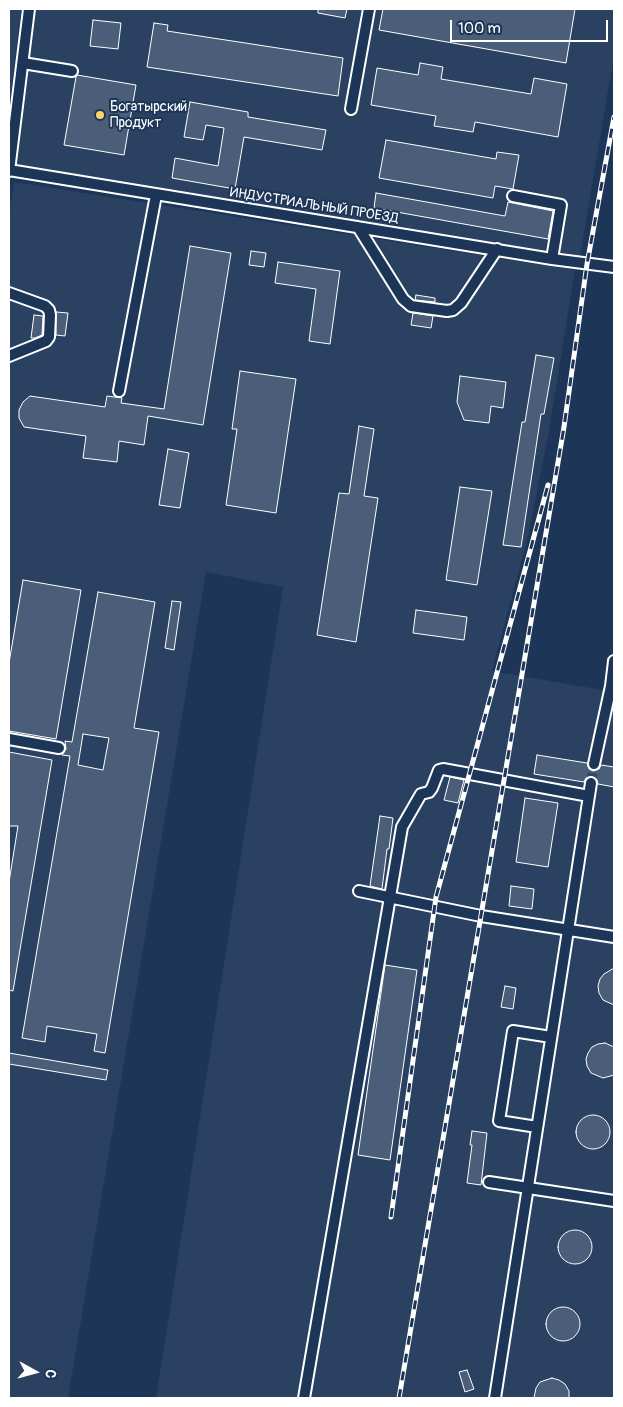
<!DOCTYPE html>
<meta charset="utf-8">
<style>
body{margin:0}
#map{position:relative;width:623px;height:1407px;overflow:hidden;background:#1d3557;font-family:Pangolin,sans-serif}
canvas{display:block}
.frame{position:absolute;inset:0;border:10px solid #fff;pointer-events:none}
.north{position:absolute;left:10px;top:1347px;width:50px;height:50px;-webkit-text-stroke:4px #1d3557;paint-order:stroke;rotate:97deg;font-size:14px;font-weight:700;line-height:20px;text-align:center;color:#fff}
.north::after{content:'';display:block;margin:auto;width:18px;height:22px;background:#fff;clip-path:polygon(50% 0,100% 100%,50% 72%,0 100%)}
.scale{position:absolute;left:450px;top:20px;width:158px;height:22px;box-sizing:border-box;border:2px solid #fff;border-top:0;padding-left:6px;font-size:15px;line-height:18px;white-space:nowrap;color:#fff;-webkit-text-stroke:4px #1d3557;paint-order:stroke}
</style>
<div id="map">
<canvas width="623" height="1407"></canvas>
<div class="frame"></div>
<div class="north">С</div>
<div class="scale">100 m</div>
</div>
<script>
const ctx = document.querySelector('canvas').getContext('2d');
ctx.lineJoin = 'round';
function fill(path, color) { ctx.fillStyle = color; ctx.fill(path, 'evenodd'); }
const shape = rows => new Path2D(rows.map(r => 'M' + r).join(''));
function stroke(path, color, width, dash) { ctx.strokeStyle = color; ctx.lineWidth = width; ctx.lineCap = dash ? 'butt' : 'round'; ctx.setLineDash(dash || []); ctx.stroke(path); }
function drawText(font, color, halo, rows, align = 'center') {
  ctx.font = font + ' Pangolin,sans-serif'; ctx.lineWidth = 4; ctx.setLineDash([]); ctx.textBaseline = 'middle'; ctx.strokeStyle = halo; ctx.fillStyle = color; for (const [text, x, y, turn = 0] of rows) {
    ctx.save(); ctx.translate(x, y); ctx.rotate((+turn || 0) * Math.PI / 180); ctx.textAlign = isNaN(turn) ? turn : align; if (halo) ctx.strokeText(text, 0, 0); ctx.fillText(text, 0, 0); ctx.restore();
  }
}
fill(shape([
 [9,9,21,9,9,112],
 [36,9,614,9,614,55,580,257,17,166],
 [14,182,575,270,549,430,529,533,492,671,614,692,614,1398,156,1398,283,587,206,572,68,1398,9,1398,9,217]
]), '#2a4161');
const building = shape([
 [318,9,347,9,345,18,318,13,318,9],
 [383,9,575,9,566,63,379,30,383,9],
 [93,20,121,23,118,49,90,46,93,20],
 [154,23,168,25,167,31,343,58,338,96,147,67,154,23],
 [420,63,443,67,441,79,531,94,534,78,567,84,558,137,475,122,473,132,434,126,436,116,371,105,377,68,418,75,420,63],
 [77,75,136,85,124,155,64,145,76,77,77,75],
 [190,102,248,112,248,117,326,130,322,150,244,137,235,189,172,178,175,158,218,166,224,128,206,125,203,140,184,137,190,102],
 [386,140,496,159,497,152,519,155,513,189,495,186,493,198,379,178,386,140],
 [376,193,505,216,508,202,553,211,548,239,374,208,376,193],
 [190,246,231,253,203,425,148,416,144,445,119,441,117,462,83,458,86,436,24,427,19,418,19,410,23,402,30,396,105,407,107,396,122,398,121,403,164,409,190,246],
 [251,251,266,253,264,267,249,265,251,251],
 [278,262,340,271,330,344,309,341,316,289,275,283,278,262],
 [416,295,435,298,435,302,415,300,416,295],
 [56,312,68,313,65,336,56,335,56,312],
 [413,313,433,316,431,328,411,325,413,313],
 [34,315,43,316,42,335,35,338,31,338,34,315],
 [536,355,554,358,544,414,541,414,521,547,503,545,522,422,525,422,536,355],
 [240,371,296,379,276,513,226,505,237,429,232,429,240,371],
 [460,376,506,382,503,408,491,406,489,423,464,420,457,402,460,376],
 [359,426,374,429,364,496,378,498,356,642,317,635,339,493,349,494,359,426],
 [168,449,189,453,180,508,159,505,168,449],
 [460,487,492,491,477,585,446,580,460,487],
 [23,580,81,590,56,739,9,731,9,663,23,580],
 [98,592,155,602,134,728,159,732,105,1053,94,1051,97,1034,47,1026,45,1042,22,1038,70,756,62,755,66,749,65,741,72,742,98,592],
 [83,734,109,738,103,770,78,765,83,734],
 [172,601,181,602,174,650,165,648,172,601],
 [416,610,467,617,464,640,413,633,416,610],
 [9,752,52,760,13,991,9,990,9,882,18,826,9,826,9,752],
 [537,755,587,763,589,769,593,771,599,769,601,765,614,767,614,787,598,784,596,778,592,776,586,778,584,782,534,774,537,755],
 [450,777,464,780,458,803,444,800,450,777],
 [525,798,558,803,548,867,516,862,525,798],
 [380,816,393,818,389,849,387,849,382,889,370,886,380,816],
 [511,886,534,889,532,909,509,906,511,886],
 [385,965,417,970,390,1160,358,1155,385,965],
 [614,968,614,1005,603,1000,599,993,598,986,600,979,604,974,614,968],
 [505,986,516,988,513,1009,501,1007,505,986],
 [605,1043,614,1047,614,1075,603,1078,591,1073,587,1066,586,1059,588,1053,592,1047,598,1044,605,1043],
 [9,1053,108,1070,106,1080,9,1064,9,1053],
 '576 1132a17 17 0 1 1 34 0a17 17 0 1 1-34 0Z',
 [472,1131,487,1133,481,1185,467,1183,472,1145,470,1145,472,1131],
 '558 1247a17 17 0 1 1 34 0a17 17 0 1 1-34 0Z',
 '546 1324a17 17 0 1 1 34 0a17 17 0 1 1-34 0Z',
 [467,1370,474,1389,465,1392,459,1372,467,1370],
 [552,1378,559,1380,565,1384,569,1391,569,1398,534,1398,536,1388,540,1382,552,1378]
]);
fill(building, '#4a5d79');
stroke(building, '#fff', 1);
stroke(shape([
 [591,783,594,764]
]), '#344968', 10, [10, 5]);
const minor = shape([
 [23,63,72,71],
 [351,109,369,9],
 [9,170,552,259,614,267],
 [9,171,29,9],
 [513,196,561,205,552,259],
 [358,227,403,299,411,306,447,311,453,310,461,303,497,249],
 [9,293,45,306,49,310,50,315,49,337,46,341,9,356],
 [119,391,156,195],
 [9,739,59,748],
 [594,764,611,686,614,661],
 [359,891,481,916,614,937],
 [537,1127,499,1121,513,1031,551,1037],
 [489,1182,614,1201],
 [304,1398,402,827,421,794,429,792,432,788,439,770,443,769,589,796],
 [495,1398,591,783]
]);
stroke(minor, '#fff', 14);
stroke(minor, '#1d3557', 10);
const rail = shape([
 [391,1217,436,897,548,485],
 [399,1398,564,427,587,264,614,117]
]);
stroke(rail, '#fff', 5);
stroke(rail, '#1d3557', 3, [9]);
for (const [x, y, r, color] of [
 [100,115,5,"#ffd166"]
]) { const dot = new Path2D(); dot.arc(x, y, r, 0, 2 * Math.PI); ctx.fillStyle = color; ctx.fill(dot); stroke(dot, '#1d3557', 2); }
drawText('14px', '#fff', '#1d3557', [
 ["Богатырский",110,107],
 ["Продукт",110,123]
], 'left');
drawText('14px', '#fff', '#1d3557', [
 ["ИНДУСТРИАЛЬНЫЙ ПРОЕЗД",314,206,9]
]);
</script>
